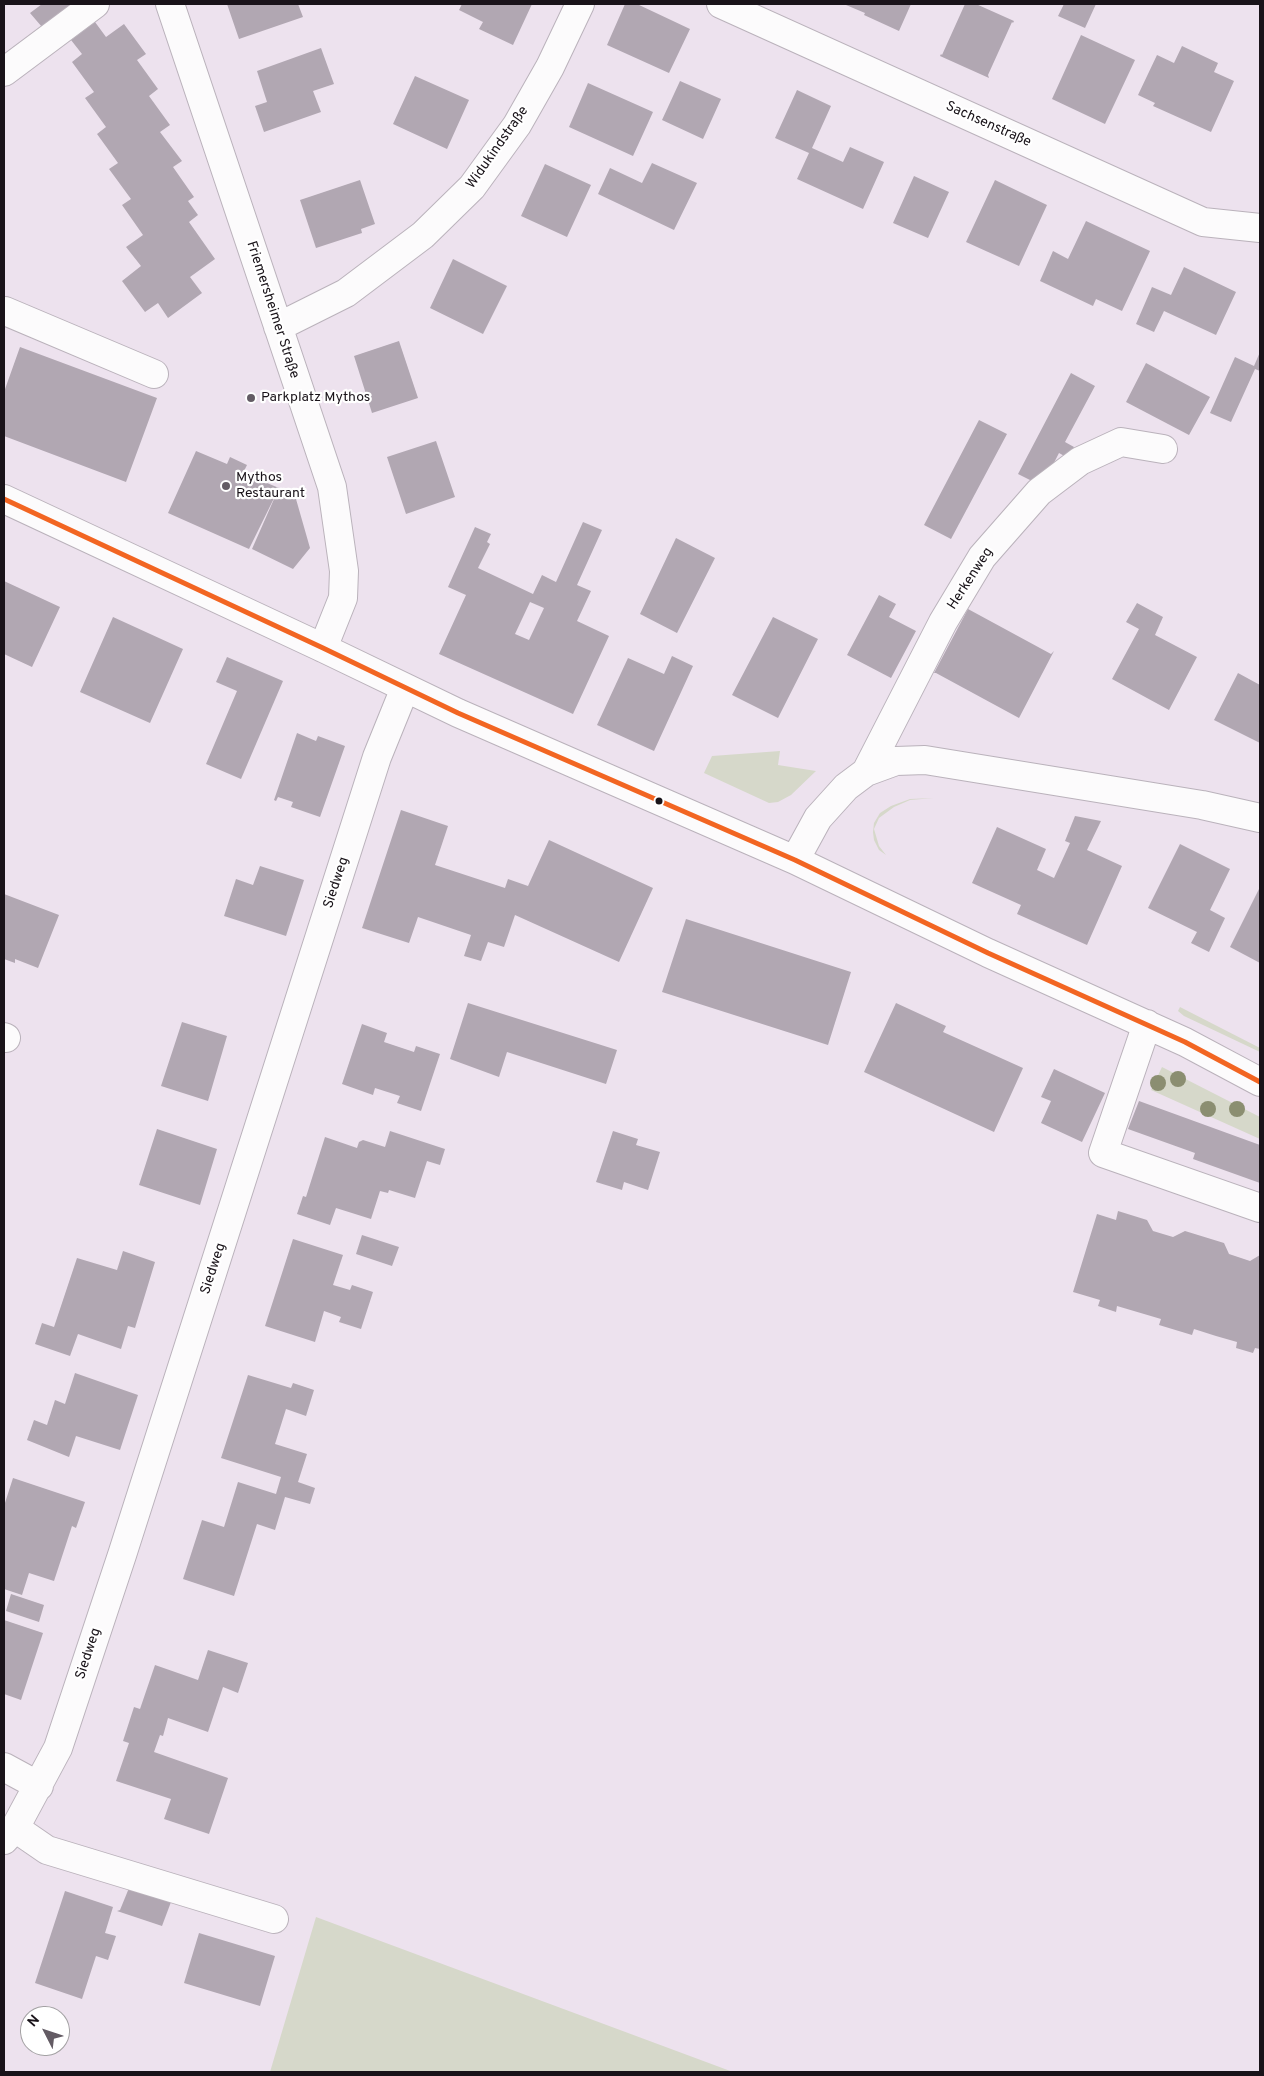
<!DOCTYPE html>
<meta charset="utf-8">
<style>
body{margin:0}
#map{position:relative;width:1264px;height:2076px;overflow:hidden;background:#ede2ee;font-family:Overpass,sans-serif}
canvas{display:block}
.frame{position:absolute;inset:0;border:5px solid #191319;pointer-events:none}
.north{position:absolute;left:20px;top:2006px;width:50px;height:50px;box-sizing:border-box;background:#fff;border:1px solid #a3a1a3;border-radius:50%;rotate:311deg;font-size:14px;font-weight:700;line-height:20px;text-align:center;color:#191319}
.north::after{content:'';display:block;margin:auto;width:18px;height:22px;background:#635b64;clip-path:polygon(50% 0,100% 100%,50% 72%,0 100%)}
</style>
<div id="map">
<canvas width="1264" height="2076"></canvas>
<div class="frame"></div>
<div class="north">N</div>
</div>
<script>
const ctx = document.querySelector('canvas').getContext('2d');
ctx.lineJoin = 'round';
function fill(path, color) { ctx.fillStyle = color; ctx.fill(path, 'evenodd'); }
const shape = rows => new Path2D(rows.map(r => 'M' + r).join(''));
function stroke(path, color, width, dash) { ctx.strokeStyle = color; ctx.lineWidth = width; ctx.lineCap = dash ? 'butt' : 'round'; ctx.setLineDash(dash || []); ctx.stroke(path); }
function drawText(font, color, halo, rows, align = 'center') {
  ctx.font = font + ' Overpass,sans-serif'; ctx.lineWidth = 4.5; ctx.setLineDash([]); ctx.textBaseline = 'middle'; ctx.strokeStyle = halo; ctx.fillStyle = color; for (const [text, x, y, turn = 0] of rows) {
    ctx.save(); ctx.translate(x, y); ctx.rotate((+turn || 0) * Math.PI / 180); ctx.textAlign = isNaN(turn) ? turn : align; if (halo) ctx.strokeText(text, 0, 0); ctx.fillText(text, 0, 0); ctx.restore();
  }
}
fill(shape([
 [780,751,778,765,816,771,791,795,778,802,769,803,704,773,712,756],
 [934,798,910,800,894,807,879,818,874,829,879,846,886,855,879,850,874,840,873,832,874,823,880,813,891,806,910,799],
 [1180,1007,1260,1048,1260,1052,1184,1016,1178,1011],
 [1162,1067,1260,1117,1260,1139,1151,1090],
 [316,1917,733,2072,270,2072]
]), '#d6d8ca');
fill(shape([
 [42,4,73,4,42,27,30,13],
 [227,4,298,4,303,17,239,39],
 [462,4,532,4,513,45,479,29,483,22,459,10],
 [625,4,637,4,690,29,669,73,607,45],
 [847,4,911,4,899,31,864,15,865,13,846,5],
 [965,4,976,4,1014,21,1013,23,1012,22,988,75,989,78,940,56,941,54,942,55],
 [1064,4,1096,4,1085,28,1058,16],
 [95,22,106,37,124,24,146,54,137,60,158,89,149,96,170,125,160,132,182,161,173,167,194,197,188,201,198,215,189,222,215,259,190,277,202,293,168,318,158,303,145,312,122,281,141,266,126,247,143,235,122,205,131,199,109,169,118,163,97,134,106,127,85,98,94,92,72,62,82,54,71,40],
 [1081,35,1135,60,1105,124,1052,99],
 [1182,46,1218,63,1214,72,1234,81,1211,132,1153,106,1155,103,1138,95,1157,55,1174,63],
 [321,48,334,84,313,91,321,112,264,132,255,106,267,102,257,71],
 [415,76,469,100,447,149,393,124],
 [680,81,721,99,703,139,662,120],
 [588,83,653,112,633,156,569,127],
 [797,90,831,106,812,148,843,162,850,147,884,162,863,209,797,179,809,153,775,138],
 [652,163,697,183,674,230,598,194,610,168,642,183],
 [545,164,591,185,567,237,521,216],
 [914,176,949,192,928,238,893,223],
 [360,180,375,224,361,229,362,233,316,248,300,200],
 [995,180,1047,205,1019,266,966,242],
 [1086,221,1150,251,1122,311,1096,299,1093,306,1040,281,1053,251,1068,259],
 [453,259,507,286,483,334,430,308],
 [1184,267,1236,292,1216,335,1164,311,1154,332,1136,324,1152,287,1171,295],
 [399,341,418,398,372,413,354,356],
 [20,347,157,398,126,482,4,436,4,392],
 [1260,352,1260,371,1255,369,1231,422,1210,413,1235,357,1254,366],
 [1146,363,1210,397,1189,435,1126,402],
 [1071,373,1095,386,1065,442,1074,447,1068,458,1059,453,1042,486,1018,474],
 [979,420,1007,434,951,539,924,525],
 [436,441,455,497,406,514,387,457],
 [196,451,227,464,230,457,247,465,243,473,279,488,249,549,168,513],
 [278,490,296,499,310,548,293,569,252,549],
 [583,522,602,530,577,585,591,591,577,621,609,636,573,714,439,654,466,595,448,587,475,527,491,534,487,542,490,544,478,568,533,594,542,575,556,582],
 [530,602,544,608,529,640,515,634],
 [676,538,715,558,677,633,640,614],
 [4,581,60,607,32,667,4,654],
 [879,595,896,604,889,617,916,631,891,678,847,655],
 [1137,603,1163,617,1155,635,1197,657,1169,710,1112,679,1139,629,1126,622],
 [968,609,1051,654,1054,651,1019,718,936,673,934,673],
 [113,617,183,649,150,723,80,692],
 [773,617,818,639,778,718,732,695],
 [672,656,693,666,654,751,597,725,628,658,664,674],
 [227,657,283,681,241,779,206,764,237,691,216,682],
 [1238,673,1260,685,1260,743,1214,720],
 [297,733,316,741,318,736,345,746,320,817,291,807,293,802,278,797,276,801,274,800],
 [401,810,448,826,435,865,505,888,508,879,528,886,549,840,653,888,619,962,515,915,504,947,488,942,481,961,464,956,471,935,418,917,409,943,362,928],
 [1075,816,1101,821,1087,850,1122,866,1087,945,1017,914,1021,905,972,883,997,827,1046,849,1037,870,1054,878,1070,843,1065,841],
 [1180,844,1230,869,1210,910,1225,918,1209,952,1191,943,1197,932,1148,908],
 [260,866,304,880,286,936,224,916,236,879,253,885],
 [1260,887,1260,963,1230,947],
 [4,894,59,915,38,968,15,959,15,963,4,959],
 [686,919,851,972,828,1045,662,992],
 [468,1003,617,1050,606,1084,507,1052,499,1077,450,1059],
 [896,1003,946,1026,943,1032,1023,1068,994,1132,864,1072],
 [182,1022,227,1036,208,1101,161,1086],
 [362,1024,387,1033,384,1042,414,1052,416,1046,440,1054,421,1111,397,1103,400,1096,375,1088,373,1095,342,1084],
 [1054,1069,1105,1093,1082,1142,1041,1123,1051,1101,1041,1097],
 [1139,1101,1260,1145,1260,1183,1193,1159,1195,1153,1128,1129],
 [157,1129,217,1149,200,1205,139,1185],
 [390,1131,445,1149,440,1165,427,1161,415,1198,389,1190,388,1193,380,1191,371,1219,336,1208,330,1225,297,1214,303,1196,306,1197,325,1137,357,1148,359,1142,363,1140,385,1147],
 [613,1131,638,1139,636,1145,660,1152,648,1190,624,1182,622,1190,596,1182],
 [1118,1211,1147,1220,1153,1231,1173,1237,1185,1231,1224,1243,1229,1254,1250,1261,1260,1255,1260,1349,1255,1348,1253,1353,1236,1348,1237,1342,1216,1336,1194,1329,1192,1335,1159,1325,1161,1319,1117,1306,1116,1312,1098,1306,1100,1300,1073,1292,1097,1214,1116,1220],
 [362,1235,399,1247,392,1266,356,1254],
 [293,1239,343,1255,333,1285,350,1290,352,1285,373,1292,361,1329,339,1322,341,1317,324,1311,315,1342,265,1326],
 [123,1251,155,1262,135,1328,128,1326,121,1349,78,1334,70,1356,35,1344,42,1323,54,1327,77,1258,117,1270],
 [75,1373,138,1395,120,1450,76,1436,69,1457,27,1440,34,1420,47,1425,55,1400,65,1404],
 [248,1375,291,1388,293,1383,314,1390,306,1416,286,1409,275,1444,307,1454,298,1482,315,1488,310,1504,285,1497,275,1530,257,1524,234,1596,183,1579,202,1520,224,1527,238,1482,276,1494,281,1477,221,1458],
 [13,1478,85,1502,76,1528,72,1526,54,1581,29,1573,22,1595,4,1589,4,1506],
 [11,1594,44,1605,39,1622,6,1611],
 [4,1620,43,1633,21,1700,4,1694],
 [208,1650,248,1663,238,1693,223,1687,208,1732,168,1718,163,1736,160,1735,154,1752,228,1778,209,1834,164,1819,171,1799,116,1781,129,1743,123,1741,134,1707,140,1709,155,1665,198,1680],
 [129,1888,171,1902,162,1926,117,1911,120,1910],
 [65,1891,113,1907,105,1933,116,1936,108,1960,96,1956,82,1999,35,1983],
 [199,1933,275,1956,260,2006,184,1983]
]), '#b1a7b2');
const minor = shape([
 [170,4,332,487,344,571,343,598,323,648],
 [721,4,1203,222,1260,228],
 [4,72,95,4],
 [5,311,154,374],
 [278,327,346,293,423,235,472,187,517,125,550,67,580,4],
 [4,499,323,648,458,713,795,860,988,953,1185,1042,1260,1082],
 [866,772,943,622,982,557,1039,492,1080,461,1121,442,1163,449],
 [795,860,818,818,846,787,866,772,896,761,925,760,1202,805,1260,818],
 [1147,1024,1103,1153,1260,1208],
 [4,1037,6,1038],
 [4,1767,39,1786],
 [15,1828,47,1850,274,1919],
 [4,1840,15,1828,58,1748,122,1555,377,757,405,688]
]);
stroke(minor, '#bab2bb', 30);
stroke(minor, '#fcfbfc', 28);
stroke(shape([
 [4,499,323,648,458,713,795,860,988,953,1185,1042,1260,1082]
]), '#f26522', 5);
ctx.fillStyle = '#8b8e71';
for (const [x, y] of [
 [1178,1079],
 [1158,1083],
 [1208,1109],
 [1237,1109]
]) { ctx.beginPath(); ctx.arc(x, y, 8, 0, 2 * Math.PI); ctx.fill(); }
for (const [x, y, r, color] of [
 [251,398,5,"#635b64"],
 [226,486,5,"#635b64"],
 [659,801,4.5,"#191319"]
]) { const dot = new Path2D(); dot.arc(x, y, r, 0, 2 * Math.PI); ctx.fillStyle = color; ctx.fill(dot); stroke(dot, '#fff', 2); }
drawText('14px', '#191319', '#fff', [
 ["Sachsenstraße",988,125,24],
 ["Widukindstraße",498,148,-55],
 ["Friemersheimer Straße",272,310,72],
 ["Herkenweg",971,579,-57],
 ["Siedweg",337,883,-72],
 ["Siedweg",214,1269,-72],
 ["Siedweg",89,1654,-72]
]);
drawText('14px', '#191319', '#fff', [
 ["Parkplatz Mythos",261,398],
 ["Mythos",236,478],
 ["Restaurant",236,494]
], 'left');
</script>
